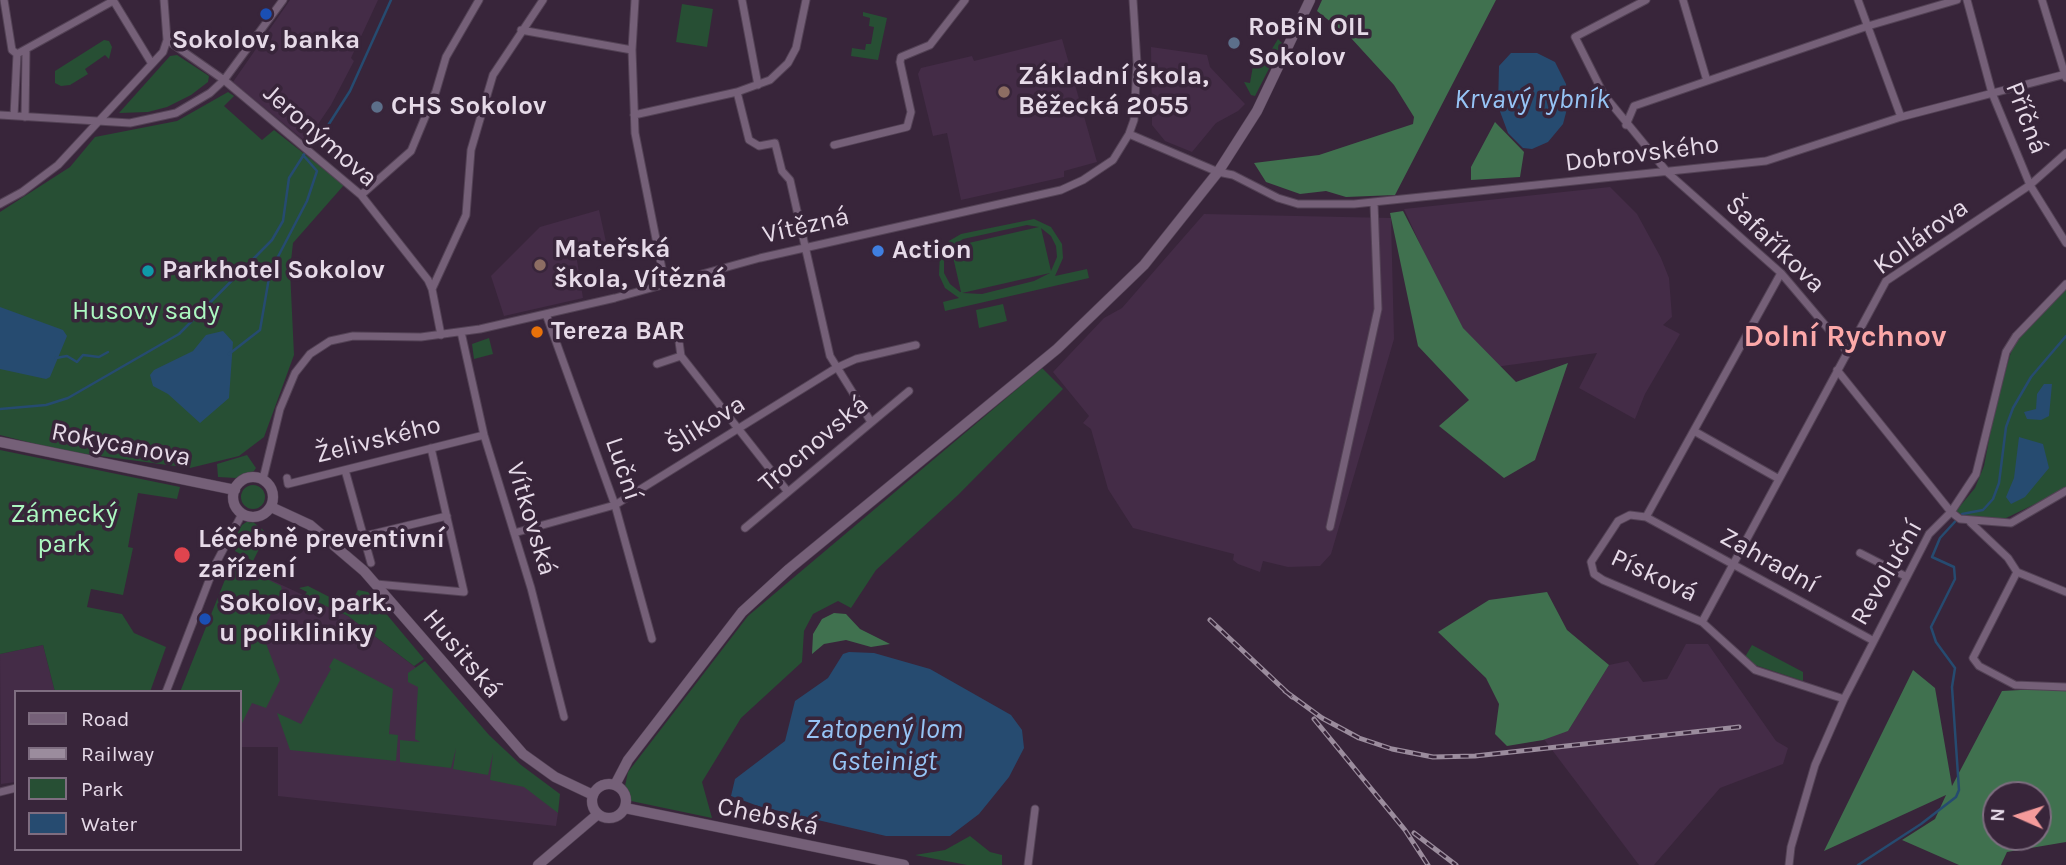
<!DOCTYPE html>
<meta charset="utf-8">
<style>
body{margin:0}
#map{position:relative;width:2066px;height:865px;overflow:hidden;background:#38253a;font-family:Karla,sans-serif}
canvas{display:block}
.legend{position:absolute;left:14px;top:690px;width:228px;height:161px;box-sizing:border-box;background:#38253a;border:2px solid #7e6d80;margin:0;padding:9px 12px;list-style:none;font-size:21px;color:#e6dae8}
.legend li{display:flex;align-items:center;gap:14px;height:35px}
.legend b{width:35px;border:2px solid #7e6d80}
.north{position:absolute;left:1982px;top:781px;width:70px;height:70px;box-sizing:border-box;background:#38253a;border:2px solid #7e6d80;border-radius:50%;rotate:273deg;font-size:19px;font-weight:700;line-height:28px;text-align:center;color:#e6dae8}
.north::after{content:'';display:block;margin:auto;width:24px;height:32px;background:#f59b9b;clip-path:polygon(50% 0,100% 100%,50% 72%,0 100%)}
</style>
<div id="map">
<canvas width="2066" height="865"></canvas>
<ul class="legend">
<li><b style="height:9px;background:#756078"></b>Road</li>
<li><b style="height:9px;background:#9b8c9d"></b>Railway</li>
<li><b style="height:19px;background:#274f34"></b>Park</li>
<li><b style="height:19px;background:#264b70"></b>Water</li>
</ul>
<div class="north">N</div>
</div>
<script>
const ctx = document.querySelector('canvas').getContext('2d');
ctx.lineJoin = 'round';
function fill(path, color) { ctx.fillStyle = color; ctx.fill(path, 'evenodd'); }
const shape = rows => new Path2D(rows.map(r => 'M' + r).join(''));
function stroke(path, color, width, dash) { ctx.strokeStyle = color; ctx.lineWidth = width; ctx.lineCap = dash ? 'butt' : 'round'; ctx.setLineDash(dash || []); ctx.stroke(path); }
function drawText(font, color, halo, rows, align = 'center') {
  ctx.font = font + ' Karla,sans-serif'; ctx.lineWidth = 7; ctx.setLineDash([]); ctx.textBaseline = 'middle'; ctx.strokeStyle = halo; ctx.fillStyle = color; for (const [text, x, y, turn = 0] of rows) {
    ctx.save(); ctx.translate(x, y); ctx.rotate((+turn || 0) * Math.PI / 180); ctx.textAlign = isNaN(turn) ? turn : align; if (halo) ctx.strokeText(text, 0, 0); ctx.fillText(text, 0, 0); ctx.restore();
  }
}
fill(shape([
 [290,0,378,0,351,58,354,61,331,105,306,142,233,82],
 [1062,39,1097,162,1064,171,1064,177,961,200,947,133,933,136,918,74,921,68,972,56,974,61],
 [1151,47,1207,55,1210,67,1245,104,1238,111,1216,123,1192,152,1165,141,1152,125],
 [1610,187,1637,214,1661,258,1669,278,1672,317,1663,325,1680,334,1645,394,1635,419,1579,388,1597,353,1495,367,1454,318,1404,209],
 [599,210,608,251,576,254,583,298,504,316,491,276,540,227],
 [1204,214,1391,218,1394,339,1331,554,1320,566,1288,567,1263,561,1260,572,1238,564,1233,560,1234,554,1133,528,1108,489,1091,429,1083,423,1089,416,1053,372,1104,318,1122,308],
 [239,565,348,616,415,667,558,813,556,826,278,796,278,747,240,747,240,692,189,692],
 [1686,644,1708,644,1776,741,1788,748,1783,764,1720,788,1654,865,1639,865,1540,734,1568,731,1609,665,1628,661,1643,682,1667,679],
 [43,645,55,692,16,692,16,782,1,784,0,654]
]), '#442c47');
fill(shape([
 [682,4,713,9,707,47,676,42],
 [863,12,887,18,878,60,851,56,852,48,865,50,866,44,871,44,874,27,869,26,870,18,863,16],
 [1278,39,1282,43,1255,96,1251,95,1244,82,1250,83,1254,60,1259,56,1267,57],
 [104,40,109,41,112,47,109,59,105,55,85,69,88,74,70,85,61,86,55,83,55,71],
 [177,55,209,76,208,82,191,95,167,107,148,112,119,113,170,56],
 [228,92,234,96,224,106,262,140,274,130,344,185,293,243,290,270,294,355,264,437,239,456,190,468,63,451,0,435,0,212,70,167,95,137,177,121],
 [1034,219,1051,227,1062,244,1063,258,1055,276,1087,269,1089,278,945,311,943,302,959,298,945,288,939,275,940,253,949,241,961,234],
 [1027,225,1039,227,951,247,963,239],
 [1041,228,1051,236,1056,246,1057,257,1051,271],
 [951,248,961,292,960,292,950,284,944,273,944,261],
 [1050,273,1034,281,982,294,962,293],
 [2066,289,2066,489,2002,520,1964,516,1956,511,1975,488,1984,466,1997,398,2012,349,2021,335],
 [1003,304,1007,321,979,328,976,310],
 [489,338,493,354,474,359,472,344],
 [1042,368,1063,389,958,495,876,570,851,608,838,601,813,614,804,631,802,662,741,718,702,782,712,818,631,801,625,786,628,772,748,616],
 [0,450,180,487,177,499,138,493,128,547,133,548,123,595,91,589,87,607,122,614,134,633,166,647,150,692,55,692,43,645,0,654],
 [247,455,256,468,254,471,236,478,218,477,217,464],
 '241 497a12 12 0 1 1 24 0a12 12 0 1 1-24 0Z',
 [248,521,253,521,248,524,253,522,267,533,253,561,235,551,243,533,235,544,232,543,242,525],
 [232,562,281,586,282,590,262,633,280,680,266,708,252,703,240,727,240,692,180,692],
 [308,586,349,607,358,590,368,592,424,659,414,666,348,616,304,596,307,592,299,588],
 [1752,645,1803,672,1803,681,1755,665,1745,657],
 [334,658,393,689,389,734,398,735,396,761,290,750,277,713,301,724,331,669,329,667],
 [425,661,489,735,521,765,560,794,558,813,524,787,490,780,493,753,488,775,453,769,456,748,451,768,400,762,400,740,420,742,415,739,418,687,408,682,408,673],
 [970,836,990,852,1002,855,1002,865,967,865,915,855,945,850]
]), '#274f34');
fill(shape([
 [1322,0,1496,0,1395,195,1346,197,1326,191,1300,194,1266,182,1254,163,1319,155,1413,124,1414,117,1394,85,1351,38,1317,11],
 [1495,122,1524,152,1520,177,1471,180,1471,167],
 [1403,211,1463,328,1516,382,1568,363,1535,460,1504,478,1439,426,1469,400,1418,346,1390,213],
 [1547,592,1567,630,1609,665,1568,731,1543,740,1507,746,1495,734,1499,704,1486,678,1438,632,1489,600],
 [834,613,846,614,860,629,890,644,871,647,846,640,824,644,812,654,813,634,822,619],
 [1913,670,1935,688,1952,786,2002,691,2057,688,2066,691,2066,842,2007,852,2001,865,1959,865,1902,840,1935,819,1946,795,1824,851],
 [1996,795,2038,795,2038,837,1996,837]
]), '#40714f');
fill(shape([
 [1511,53,1537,53,1555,62,1566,84,1568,105,1563,124,1548,142,1532,149,1523,148,1508,133,1498,106,1499,66],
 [0,307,63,330,67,336,50,377,46,379,0,369],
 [223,331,233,342,229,398,200,423,168,394,153,386,150,375,154,370,193,351,206,335],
 [2044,384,2052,384,2049,416,2041,420,2027,419,2024,412,2036,409,2037,394],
 [2019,437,2043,444,2049,468,2025,497,2011,504,2006,497,2014,478],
 [849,652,874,653,930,669,1011,715,1022,730,1024,748,1009,777,979,814,950,836,886,836,758,806,731,796,735,779,785,741,795,701,828,678,843,654]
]), '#264b70');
stroke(shape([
 [243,269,270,272,307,201,317,171,303,155],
 [229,354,260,330,270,272],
 [56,358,67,356,77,362,83,355,99,357,108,352],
 [0,409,46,405,68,398,179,334,272,240,283,221,289,178,312,142,327,127,350,91,391,0],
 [1858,865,1921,824,1956,797,1959,790,1952,687,1955,668,1936,642,1931,627,1955,579,1954,567,1932,557,1940,538,1962,514,1983,510,1993,499,1999,483,2006,427,2013,408,2031,377,2066,336]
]), '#264b70', 2.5);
const street = shape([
 [4,0,12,50,17,54,14,116],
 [113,0,152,64],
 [635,0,632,50,635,133,665,284],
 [742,0,758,85],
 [1646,0,1575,37,1604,95,1668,173,1781,273,1847,351],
 [1683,0,1707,81],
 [1858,0,1901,117],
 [1967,0,1992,93,2030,185,2066,243],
 [2042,0,2066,78],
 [521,30,632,50],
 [167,40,224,80,361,195,428,280,432,289,441,335],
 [17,54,113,1],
 [737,92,749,140,759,146,775,143,782,171,790,180,830,356,871,422],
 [0,115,130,123,176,113,210,93,224,80,283,0],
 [634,115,737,92,770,80,788,63,796,48,806,0],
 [25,117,26,52],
 [1626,125,1634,106,1868,26,1957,0],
 [1129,134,1218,172,1233,175,1278,198,1298,204,1354,204,1766,161,1901,117,2066,74],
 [834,145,907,127,911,112,900,62,901,57,930,45,965,0],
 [361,195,411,151,436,91,446,57,479,0],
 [0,204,22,192,58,165,163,52,167,40,164,0],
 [432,289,466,215,471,150,493,75,543,0],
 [546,314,615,505,652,639],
 [677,327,681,356,788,492],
 [461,332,484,435,531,588,564,717],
 [657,364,681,356],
 [1837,370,1951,512,1960,519,2011,523,2066,491],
 [1694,431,1779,479],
 [345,470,371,563],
 [287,478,288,484,484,435],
 [263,479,280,409,295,373,310,354,330,341,353,336,421,337,480,329,615,298,760,258,1061,190,1083,180,1113,160,1129,134,1134,120,1137,63,1133,0],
 [1646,517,1781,273],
 [1970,522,2008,558,2017,572,2066,592],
 [1330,527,1378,309,1374,203],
 [745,528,909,391],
 [514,533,615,505,836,368,856,359,916,345],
 [364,536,447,516],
 [1860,553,1905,576],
 [2017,572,1973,658,1979,666,2015,685,2066,687],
 [376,584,464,592,431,448],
 [1702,622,1886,281,2030,185,2066,153],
 [166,692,215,565,242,514],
 [1844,699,1755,670,1702,622,1603,580,1594,574,1591,562,1618,521,1630,515,1646,517,1872,640],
 [0,792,16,788],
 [1028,865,1035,809],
 [1789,865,1791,847,1815,765,1844,699,1929,534,1951,512,1976,474,2006,352,2016,336,2066,284]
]);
const secondary = shape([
 [0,442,235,490],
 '233 497a20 20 0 1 1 40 0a20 20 0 1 1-40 0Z',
 [271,507,310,525,364,571,523,754,555,777,593,795],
 '592 801a17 17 0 1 1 34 0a17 17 0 1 1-34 0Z',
 [615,785,628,760,742,612,789,569,1057,349,1144,265,1218,172,1257,111,1310,0],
 [625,808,904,865],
 [538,865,598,814]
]);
stroke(street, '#534255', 9);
stroke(secondary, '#534255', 11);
stroke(street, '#756078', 7);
stroke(secondary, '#756078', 10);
const rail = shape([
 [1210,620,1292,697],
 [1285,691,1322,718,1359,738,1392,749,1433,757,1475,756,1739,727],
 [1314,719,1405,830,1428,865],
 [1414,833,1456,865]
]);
stroke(rail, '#9b8c9d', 5);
stroke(rail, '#38253a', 2.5, [8]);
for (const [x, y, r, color] of [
 [266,14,7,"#1a4fb4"],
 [1234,43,7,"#5c6f8a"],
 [1004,92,7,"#8d6e63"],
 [377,107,7,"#5c6f8a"],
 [878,251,7,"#3f7fe0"],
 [540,265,7,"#8d6e63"],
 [148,271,7,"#0f9aa8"],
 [537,332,7,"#e8710a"],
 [182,555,9,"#e0444e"],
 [205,619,7,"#1a4fb4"]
]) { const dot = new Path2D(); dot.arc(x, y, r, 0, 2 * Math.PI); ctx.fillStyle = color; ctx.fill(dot); stroke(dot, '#38253a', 2.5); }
drawText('bold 26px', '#e6dae8', '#38253a', [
 ["RoBiN OIL",1248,28],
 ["Sokolov",1248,58],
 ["Sokolov, banka",266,41,"center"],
 ["Základní škola,",1018,77],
 ["Běžecká 2055",1018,107],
 ["CHS Sokolov",391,107],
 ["Mateřská",554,250],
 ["škola, Vítězná",554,280],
 ["Action",892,251],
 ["Parkhotel Sokolov",162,271],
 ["Tereza BAR",551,332],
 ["Léčebně preventivní",198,540],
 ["zařízení",198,570],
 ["Sokolov, park.",219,604],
 ["u polikliniky",219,634]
], 'left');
drawText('26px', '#e6dae8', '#38253a', [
 ["Příčná",2026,118,69],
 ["Jeronýmova",320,136,41],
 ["Dobrovského",1642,154,-7],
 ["Vítězná",806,226,-13],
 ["Kollárova",1921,237,-36],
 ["Šafaříkova",1775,245,44],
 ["Šlikova",706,425,-32],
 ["Želivského",378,440,-14],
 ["Trocnovská",814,444,-40],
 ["Rokycanova",121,445,11],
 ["Luční",623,469,71],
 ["Vítkovská",531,519,73],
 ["Zahradní",1769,561,29],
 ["Revoluční",1887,573,-60],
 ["Písková",1654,576,25],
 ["Husitská",462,654,50],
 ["Chebská",768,817,12]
]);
drawText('26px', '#acf8c1', '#38253a', [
 ["Husovy sady",146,312],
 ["Zámecký",64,515],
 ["park",64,545]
]);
drawText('italic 28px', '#96c4f5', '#38253a', [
 ["Krvavý rybník",1532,100],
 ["Zatopený lom",884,730],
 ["Gsteinigt",884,762]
]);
drawText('bold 30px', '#fca8a8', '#38253a', [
 ["Dolní Rychnov",1845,337]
]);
</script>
